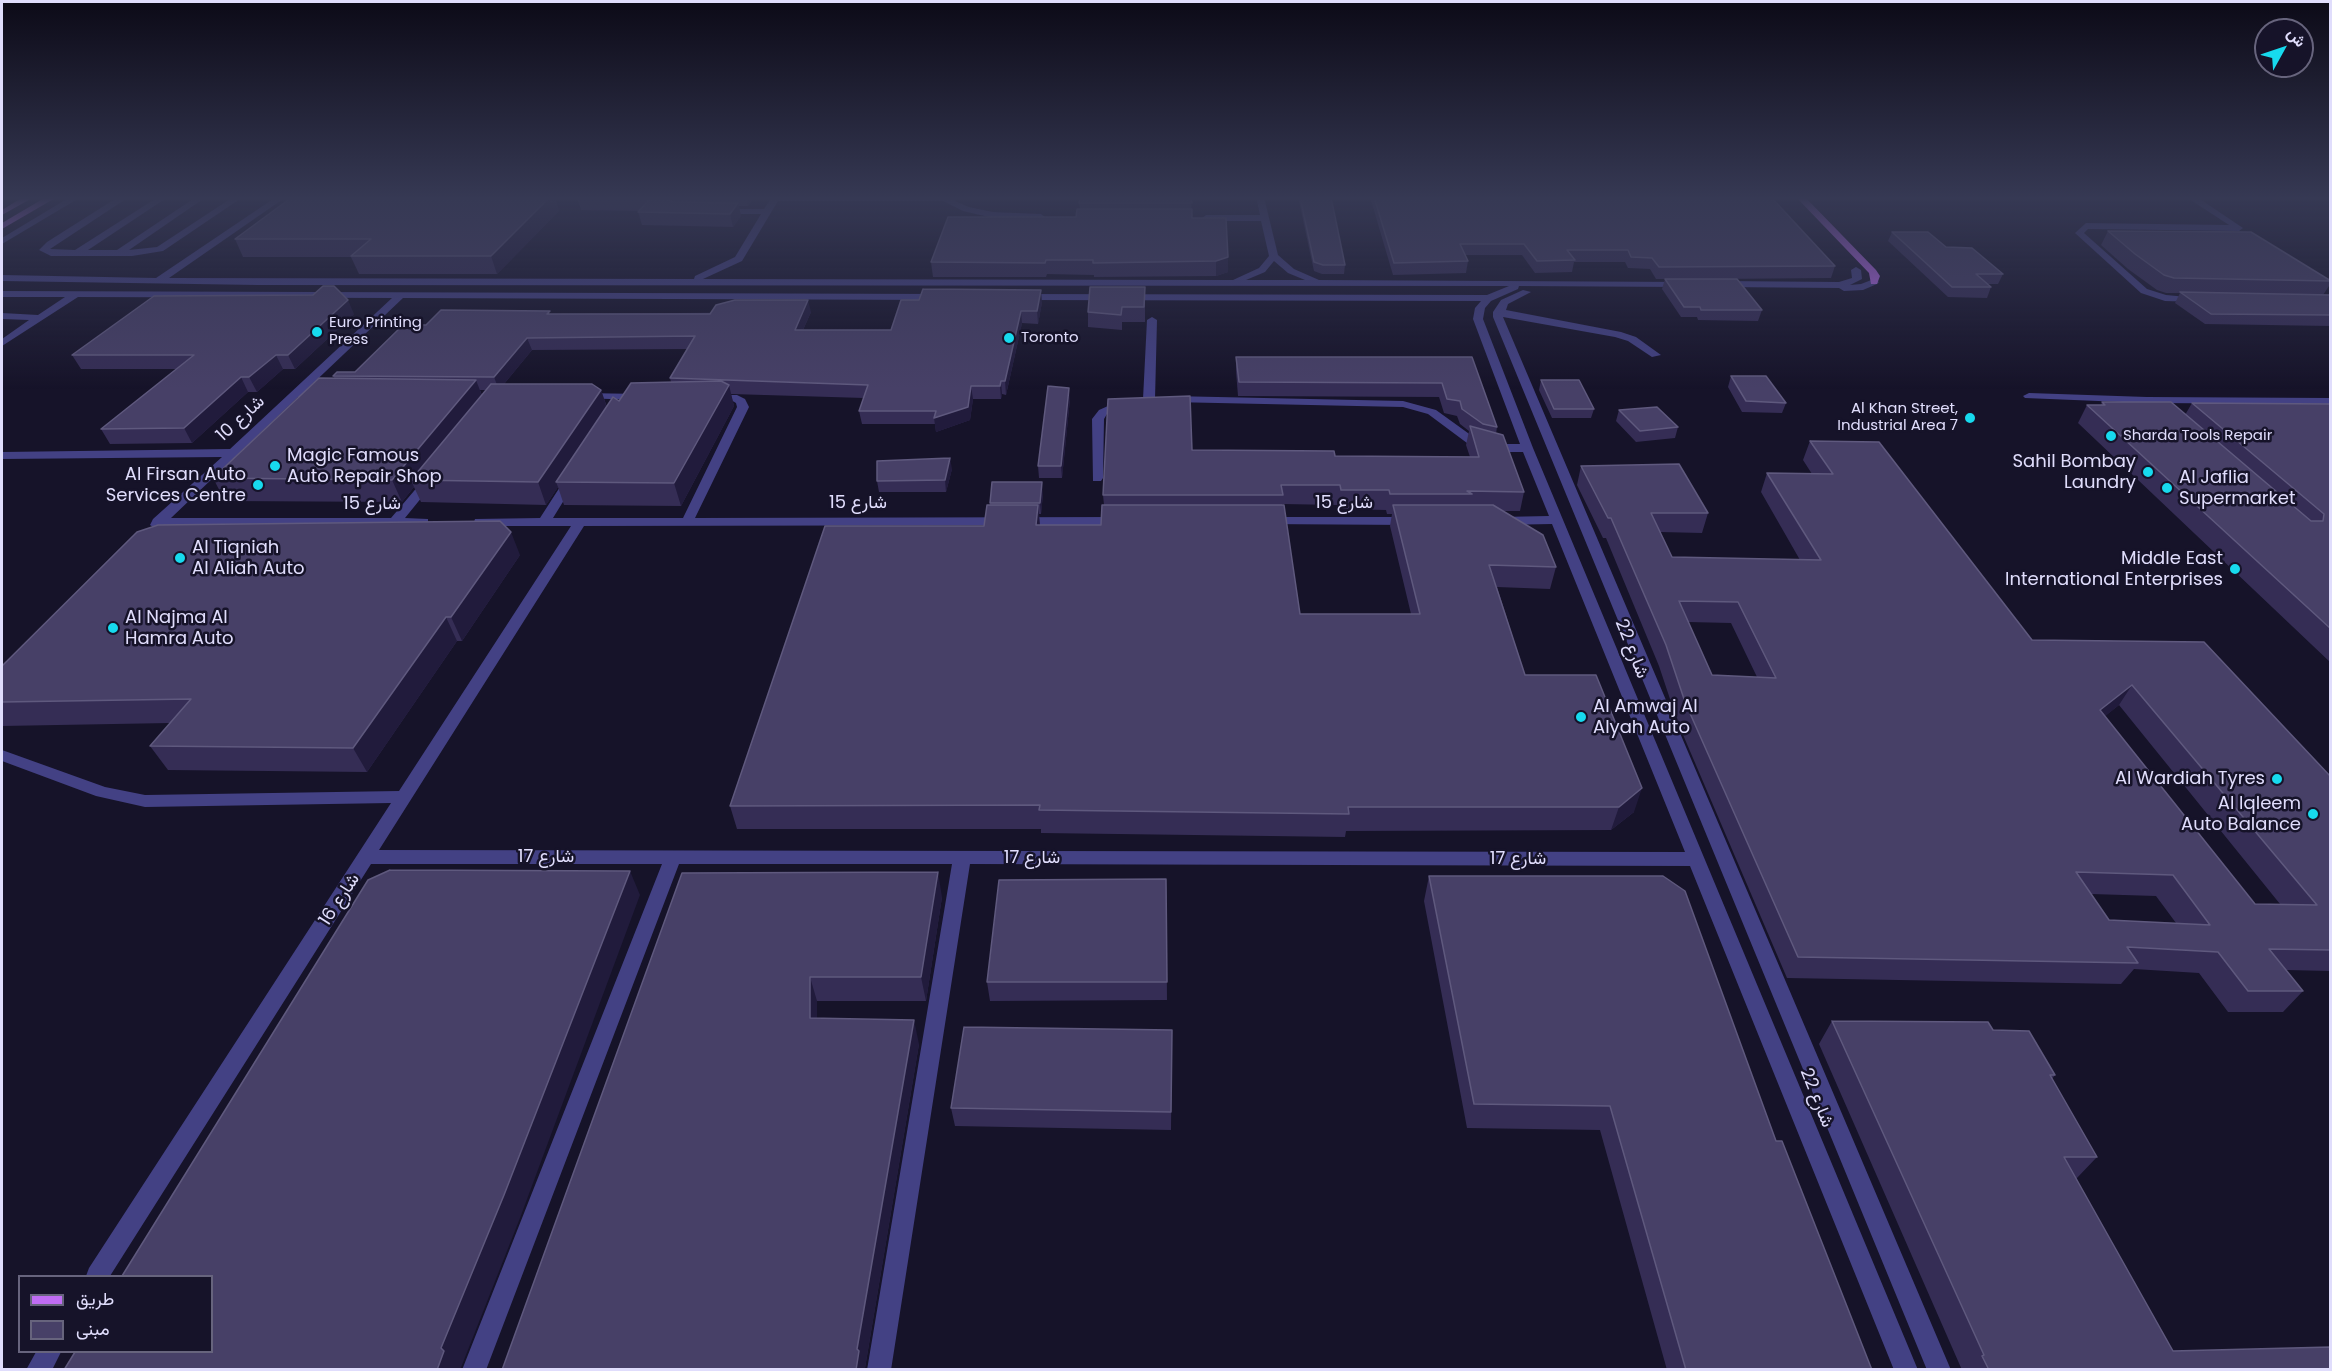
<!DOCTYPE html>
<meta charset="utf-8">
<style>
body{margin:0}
#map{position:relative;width:2332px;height:1371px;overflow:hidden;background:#161329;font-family:Poppins,Vazirmatn,sans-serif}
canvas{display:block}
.frame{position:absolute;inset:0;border:3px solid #e0ddfc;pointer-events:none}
.legend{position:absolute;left:18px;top:1275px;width:195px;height:78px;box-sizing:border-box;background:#161329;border:2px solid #67647d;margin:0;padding:8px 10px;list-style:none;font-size:18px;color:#e0ddfc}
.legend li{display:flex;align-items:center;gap:12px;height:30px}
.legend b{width:30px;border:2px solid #67647d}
.north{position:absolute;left:2254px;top:18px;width:60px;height:60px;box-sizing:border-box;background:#161329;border:2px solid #67647d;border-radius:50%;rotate:50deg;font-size:16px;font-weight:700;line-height:24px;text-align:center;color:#e0ddfc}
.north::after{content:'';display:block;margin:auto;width:21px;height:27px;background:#17daee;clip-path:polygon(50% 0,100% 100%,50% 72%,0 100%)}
</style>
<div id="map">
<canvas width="2332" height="1371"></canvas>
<div class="frame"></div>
<ul class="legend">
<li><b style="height:8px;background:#c06cf4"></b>طريق</li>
<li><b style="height:16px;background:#474067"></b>مبنى</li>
</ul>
<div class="north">ش</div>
</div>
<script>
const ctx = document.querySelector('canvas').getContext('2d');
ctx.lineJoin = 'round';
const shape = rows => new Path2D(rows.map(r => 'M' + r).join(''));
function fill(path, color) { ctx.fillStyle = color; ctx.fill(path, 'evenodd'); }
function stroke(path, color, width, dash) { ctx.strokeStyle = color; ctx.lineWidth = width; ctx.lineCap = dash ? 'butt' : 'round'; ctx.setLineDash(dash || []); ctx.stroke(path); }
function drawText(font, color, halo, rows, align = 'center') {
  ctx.font = font + ' Poppins,Vazirmatn,sans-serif'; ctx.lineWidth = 5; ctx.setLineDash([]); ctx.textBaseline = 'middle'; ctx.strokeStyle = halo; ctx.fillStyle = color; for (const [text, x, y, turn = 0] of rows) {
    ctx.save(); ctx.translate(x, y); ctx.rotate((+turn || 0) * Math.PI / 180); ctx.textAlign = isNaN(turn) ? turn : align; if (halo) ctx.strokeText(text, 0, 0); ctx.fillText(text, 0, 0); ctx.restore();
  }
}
fill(shape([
 [70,197,81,197,2,244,2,238,70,197],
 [118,197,129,197,50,249,75,250,158,197,168,197,88,250,117,250,196,197,206,197,129,250,157,247,233,197,243,197,163,251,132,256,51,256,39,250,47,242,118,197],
 [276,197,286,197,169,278,694,279,695,276,735,257,761,214,721,214,717,211,718,209,764,209,772,197,956,197,955,201,969,207,993,212,1041,214,1045,217,1041,220,993,218,963,211,943,201,778,201,742,261,703,279,1233,280,1259,268,1269,256,1261,221,1206,221,1202,218,1206,215,1260,215,1256,197,1264,197,1278,255,1294,269,1319,280,1685,282,1687,284,1682,287,1519,286,1518,289,1491,301,1485,308,1483,319,1533,448,1918,1370,1894,1370,1690,866,970,864,891,1370,867,1370,952,864,679,864,486,1370,462,1370,662,864,371,864,110,1276,86,1276,89,1268,391,803,145,807,96,796,2,761,2,750,105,787,145,795,399,791,571,526,480,526,474,522,475,519,540,518,567,476,571,475,577,479,553,518,683,518,737,407,736,403,731,400,707,399,707,395,737,395,745,399,749,407,695,518,1122,517,1128,521,1122,525,584,526,379,850,1685,852,1552,524,1500,525,1494,521,1500,517,1549,516,1523,452,1493,452,1471,446,1428,414,1403,407,1171,402,1165,399,1171,396,1403,401,1436,410,1479,441,1493,444,1520,444,1473,319,1475,308,1481,301,1021,300,1016,297,1021,294,1487,295,1509,286,258,285,2,281,2,275,156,278,276,197],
 [1274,261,1288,273,1305,280,1246,280,1265,272,1274,261],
 [2186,197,2197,197,2243,228,2239,231,2088,229,2084,233,2147,289,2166,295,2198,298,2198,302,2165,301,2141,293,2075,233,2086,223,2229,225,2186,197],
 [1856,267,1861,270,1862,279,1850,285,1861,284,1874,279,1879,282,1877,284,1863,290,1844,291,1839,288,1721,287,1716,284,1721,281,1839,282,1852,278,1851,270,1856,267],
 [1523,290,1531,292,1508,304,1506,310,1621,332,1636,337,1661,355,1652,357,1628,341,1615,337,1503,317,1951,1370,1927,1370,1493,317,1493,312,1501,300,1523,290],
 [2,291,940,294,945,297,940,300,403,298,305,391,325,392,325,396,298,397,171,518,391,518,425,478,429,477,435,481,405,518,428,519,428,525,163,526,156,529,150,525,153,519,222,457,2,459,2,452,230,449,392,298,78,297,2,346,2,339,29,320,2,319,2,313,38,315,65,297,2,297,2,291],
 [1152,317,1157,320,1155,399,1149,402,1143,399,1147,320,1152,317],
 [582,393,642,394,648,397,642,400,578,398,576,396,582,393],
 [2029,393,2147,397,2330,398,2330,404,2147,403,2025,398,2023,396,2029,393],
 [1126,398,1130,399,1130,403,1107,414,1104,419,1103,478,1101,481,1093,481,1092,419,1099,410,1126,398],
 [1266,517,1410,517,1416,521,1410,525,1261,524,1260,521,1266,517],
 [36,1352,61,1352,52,1370,26,1370,36,1352]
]), '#434184');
fill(shape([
 [23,197,34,197,2,215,2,210,23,197],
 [46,197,57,197,2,229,2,223,46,197],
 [1796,197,1805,197,1876,270,1880,276,1877,284,1871,284,1869,273,1796,197]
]), '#c06cf4');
fill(shape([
 [292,197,555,197,559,211,497,274,359,274,351,257,243,257,235,239],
 [577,197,664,198,674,202,673,197,754,197,748,206,739,206,741,216,733,227,642,225,638,212,639,211,581,210],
 [1191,197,1192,218,1228,257,1228,272,1216,276,1094,277,1094,275,1047,274,1046,277,933,277,931,262,1076,217,1080,209,1079,203],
 [1298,197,1331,197,1345,265,1344,274,1322,274,1314,271],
 [1370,197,1771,197,1835,266,1831,278,1717,279,1762,310,1758,321,1698,320,1697,317,1681,317,1662,289,1665,279,1656,279,1650,269,1628,268,1625,262,1574,262,1572,272,1535,273,1522,255,1465,255,1468,261,1466,273,1393,275],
 [2108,231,2331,281,2331,283,2323,295,2331,295,2331,326,2205,324,2175,303,2180,293,2166,293,2157,290,2128,269,2101,245],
 [1892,232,1946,247,2003,274,1998,284,1987,284,1991,287,1987,298,1948,297,1888,241],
 [1145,287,1145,322,1122,322,1122,330,1088,327,1088,312],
 [1042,302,1038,324,1022,323,1006,395,1002,394,1001,399,973,399,970,420,936,432,935,424,862,424,859,411,864,398,731,394,734,406,681,506,564,505,558,487,546,505,421,502,414,487,402,502,225,501,213,478,335,379,333,376,355,372,426,325,551,314,811,312,803,330,891,330],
 [687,349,670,378,671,382,619,401,607,407,601,390,504,384,532,350],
 [480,390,486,390,482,395],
 [354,314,295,369,283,369,257,392,248,392,192,443,110,444,101,429,176,369,81,369,72,355],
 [1236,357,1472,357,1497,427,1496,434,1524,492,1520,511,1503,511,1556,567,1550,589,1497,587,1525,675,1634,812,1611,830,1346,831,1345,837,1041,833,1041,829,737,829,730,806,984,526,990,505,990,503,1043,494,1041,514,1039,514,1040,525,1101,525,1104,505,1103,495,1192,450,1335,456,1470,457,1466,445,1469,431,1460,424,1457,416,1444,413,1439,397,1238,396,1236,371],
 [1282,504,1338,505,1339,509,1386,510,1387,514,1392,514,1390,526,1411,614,1300,614],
 [1731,376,1786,403,1782,413,1742,412,1728,387],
 [1541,380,1594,409,1591,418,1552,418,1539,390],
 [1070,399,1062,478,1039,478,1038,466],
 [2102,402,2185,415,2192,403,2331,404,2331,663,2078,423,2087,405,2101,405],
 [1619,410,1678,427,1675,438,1636,442,1616,421],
 [1810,441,2032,640,2204,642,2331,777,2331,971,2286,970,2303,991,2283,1012,2228,1012,2199,973,2134,969,2121,984,1787,978,1678,723,1659,666,1606,538,1603,538,1577,485,1581,466,1708,513,1702,533,1660,532,1672,557,1800,560,1761,492,1767,473,1812,474,1803,460],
 [1688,622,1731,623,1757,677,1712,675],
 [2119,705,2280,904,2255,904,2105,716],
 [2091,894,2156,896,2176,923,2109,920],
 [952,469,946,492,879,492,877,481],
 [520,555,462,641,457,641,367,772,168,770,150,746,170,723,2,726,2,666],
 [682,873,942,897,926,1001,817,1001,817,1018,919,1044,865,1368,502,1370],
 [1429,876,1776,1141,1872,1370,1667,1370,1600,1130,1467,1128,1424,901],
 [1166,879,1167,1000,990,1001,987,982],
 [1832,1021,2055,1075,2052,1079,2097,1157,2076,1179,2173,1351,2331,1370,1962,1370,1819,1044],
 [1172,1030,1171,1130,955,1126,951,1108]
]), '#352d55');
fill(shape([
 [550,197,555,197,559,211,497,274,491,256],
 [746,197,754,197,748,206],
 [738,203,741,216,733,227,730,214],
 [1228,257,1228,272,1216,276,1216,261],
 [1041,290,1042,302,1038,324,1037,311],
 [348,300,354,314,295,369,288,355],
 [808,300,811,312,797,343,795,330],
 [1021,311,1022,323,1006,395,1005,381],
 [527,338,532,350,499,390,494,377],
 [276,355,283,369,257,392,249,377],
 [241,377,248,392,192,443,184,428],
 [476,380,484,401,411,480,414,487,402,502,392,480],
 [1001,381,1002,394,1001,399,1000,386],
 [729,385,734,406,681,506,674,483],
 [971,386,973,399,970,420,936,432,934,418],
 [1069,388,1070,399,1062,478,1061,466],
 [601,390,608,411,556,482,558,487,546,505,538,482],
 [950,458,952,469,946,492,945,480],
 [1042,482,1043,494,1041,514,1040,503],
 [1038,505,1040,527,1036,525],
 [511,532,520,555,462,641,451,617],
 [446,617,457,641,367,772,353,748],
 [2132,685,2119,705,2087,731,2100,710],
 [1642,788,1634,812,1611,830,1619,807],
 [630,871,640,895,520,1218,460,1370,437,1370,441,1348],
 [938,872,942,897,926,1001,921,977],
 [810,977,817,1001,817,1042,810,1018],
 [914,1020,919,1044,865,1368,866,1370,856,1370,857,1349]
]), '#211b3c');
const building = shape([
 [292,197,550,197,491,256,351,256,371,239,235,239,292,197],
 [590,197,663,197,674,202,738,203,730,214,638,212,651,198,590,197],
 [1080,197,1191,197,1192,203,1079,203,1080,197],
 [1300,197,1331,197,1345,265,1323,265,1314,262,1300,197],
 [1374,197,1771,197,1835,266,1659,267,1652,258,1631,257,1628,250,1567,250,1575,260,1537,261,1524,244,1460,244,1468,261,1394,263,1374,197],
 [1077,209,1192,209,1192,218,1226,218,1228,257,1216,261,1093,263,1093,260,1046,260,1045,263,931,262,948,217,1076,217,1077,209],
 [2108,231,2251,232,2331,281,2174,278,2164,275,2135,254,2108,231],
 [1892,232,1928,232,1946,247,1972,248,2003,274,1976,274,1991,287,1952,287,1892,232],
 [1665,279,1737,279,1762,310,1701,310,1700,307,1684,307,1665,279],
 [323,286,334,286,348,300,288,355,276,355,249,377,241,377,184,428,101,429,194,355,72,355,154,296,313,295,323,286],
 [1090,287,1145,287,1144,307,1122,307,1121,315,1088,312,1090,287],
 [923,289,1041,290,1037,311,1021,311,1005,381,1001,381,1000,386,971,386,968,407,934,418,936,411,859,411,868,385,670,378,695,336,527,338,494,377,333,376,337,372,355,372,403,325,426,325,441,310,550,311,547,314,710,314,716,305,735,300,808,300,795,330,891,330,901,300,919,300,923,289],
 [2180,292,2331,295,2331,315,2211,314,2180,292],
 [1236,357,1472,357,1497,427,1483,424,1462,409,1460,401,1447,399,1442,383,1239,382,1236,357],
 [1731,376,1766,376,1786,403,1746,401,1731,376],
 [319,378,476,380,392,480,213,478,319,378],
 [1541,380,1579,380,1594,409,1554,409,1541,380],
 [721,381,729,385,674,483,556,482,613,397,619,401,631,383,721,381],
 [491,384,592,384,601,390,538,482,411,480,491,384],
 [1048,386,1069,388,1061,466,1038,466,1048,386],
 [1190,396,1192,450,1334,451,1335,456,1479,457,1470,426,1503,435,1524,492,1467,491,1472,494,1390,494,1389,490,1341,490,1340,485,1281,485,1283,495,1103,495,1108,399,1190,396],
 [2102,402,2171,402,2311,521,2323,521,2324,514,2192,403,2331,404,2331,629,2087,405,2105,405,2102,402],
 [1657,407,1678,427,1640,431,1619,410,1657,407],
 [1810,441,1879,442,2032,640,2204,642,2331,777,2331,950,2269,949,2303,991,2248,991,2218,952,2127,947,2138,963,1798,957,1685,702,1666,645,1611,518,1608,518,1581,466,1679,464,1708,513,1651,513,1672,557,1821,560,1767,473,1833,474,1810,441],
 [1679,601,1738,602,1776,678,1712,675,1679,601],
 [2132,685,2317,905,2255,904,2100,710,2132,685],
 [2076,872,2173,875,2210,925,2109,920,2076,872],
 [950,458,945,480,877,481,877,461,950,458],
 [992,482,1042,482,1040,503,990,503,992,482],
 [987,505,1038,505,1036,525,1101,525,1102,505,1284,505,1300,614,1420,614,1393,505,1493,505,1543,535,1556,567,1489,565,1525,675,1596,675,1642,788,1619,807,1348,807,1349,814,1039,810,1040,805,730,806,825,526,984,526,987,505],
 [500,521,511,532,451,617,446,617,353,748,150,746,191,699,2,702,2,666,137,532,158,525,500,521],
 [390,870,630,871,504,1195,441,1348,444,1351,437,1370,64,1370,75,1352,212,1352,212,1276,122,1276,368,880,390,870],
 [938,872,921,977,810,977,810,1018,914,1020,857,1349,859,1351,856,1370,502,1370,682,873,938,872],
 [1429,876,1663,876,1685,891,1776,1141,1782,1141,1872,1370,1686,1370,1610,1106,1474,1104,1429,876],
 [1166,879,1167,982,987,982,999,880,1166,879],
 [1832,1021,1988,1022,1993,1030,2029,1031,2055,1075,2050,1075,2097,1157,2064,1157,2173,1351,2331,1347,2331,1370,1989,1370,1982,1356,1984,1355,1832,1021],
 [964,1027,1172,1030,1171,1112,951,1108,964,1027]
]);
fill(building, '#474067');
stroke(building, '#5f597e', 1.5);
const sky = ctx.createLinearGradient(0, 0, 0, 389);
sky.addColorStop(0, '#0c0a17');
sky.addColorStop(0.51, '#363954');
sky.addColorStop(1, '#36395400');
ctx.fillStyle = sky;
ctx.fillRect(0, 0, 2332, 389);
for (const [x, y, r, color] of [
 [317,332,6,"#17daee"],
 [1009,338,6,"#17daee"],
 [1970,418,6,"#17daee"],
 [2111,436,6,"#17daee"],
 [275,466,6,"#17daee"],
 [2148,472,6,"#17daee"],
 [258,485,6,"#17daee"],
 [2167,488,6,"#17daee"],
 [180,558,6,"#17daee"],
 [2235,569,6,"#17daee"],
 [113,628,6,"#17daee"],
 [1581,717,6,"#17daee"],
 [2277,779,6,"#17daee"],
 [2313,814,6,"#17daee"]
]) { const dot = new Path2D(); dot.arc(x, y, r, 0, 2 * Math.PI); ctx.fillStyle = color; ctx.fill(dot); stroke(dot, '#161329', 2); }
drawText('15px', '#e0ddfc', '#161329', [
 ["Euro Printing",329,323],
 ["Press",329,340],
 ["Toronto",1021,338],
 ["Al Khan Street,",1958,409,"right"],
 ["Industrial Area 7",1958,426,"right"],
 ["Sharda Tools Repair",2123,436]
], 'left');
drawText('18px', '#e0ddfc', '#161329', [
 ["شارع 10",241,419,-43],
 ["شارع 15",858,503],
 ["شارع 15",1344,503],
 ["شارع 15",372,504],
 ["شارع 22",1631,649,68],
 ["شارع 17",546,857],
 ["شارع 17",1032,858],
 ["شارع 17",1518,859],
 ["شارع 16",340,900,-57],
 ["شارع 22",1816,1098,68]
]);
drawText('18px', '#e0ddfc', '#161329', [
 ["Magic Famous",287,456],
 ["Auto Repair Shop",287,477],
 ["Sahil Bombay",2136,462,"right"],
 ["Laundry",2136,483,"right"],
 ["Al Firsan Auto",246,475,"right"],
 ["Services Centre",246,496,"right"],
 ["Al Jaflia",2179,478],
 ["Supermarket",2179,499],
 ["Al Tiqniah",192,548],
 ["Al Aliah Auto",192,569],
 ["Middle East",2223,559,"right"],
 ["International Enterprises",2223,580,"right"],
 ["Al Najma Al",125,618],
 ["Hamra Auto",125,639],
 ["Al Amwaj Al",1593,707],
 ["Alyah Auto",1593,728],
 ["Al Wardiah Tyres",2265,779,"right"],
 ["Al Iqleem",2301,804,"right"],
 ["Auto Balance",2301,825,"right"]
], 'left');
</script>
